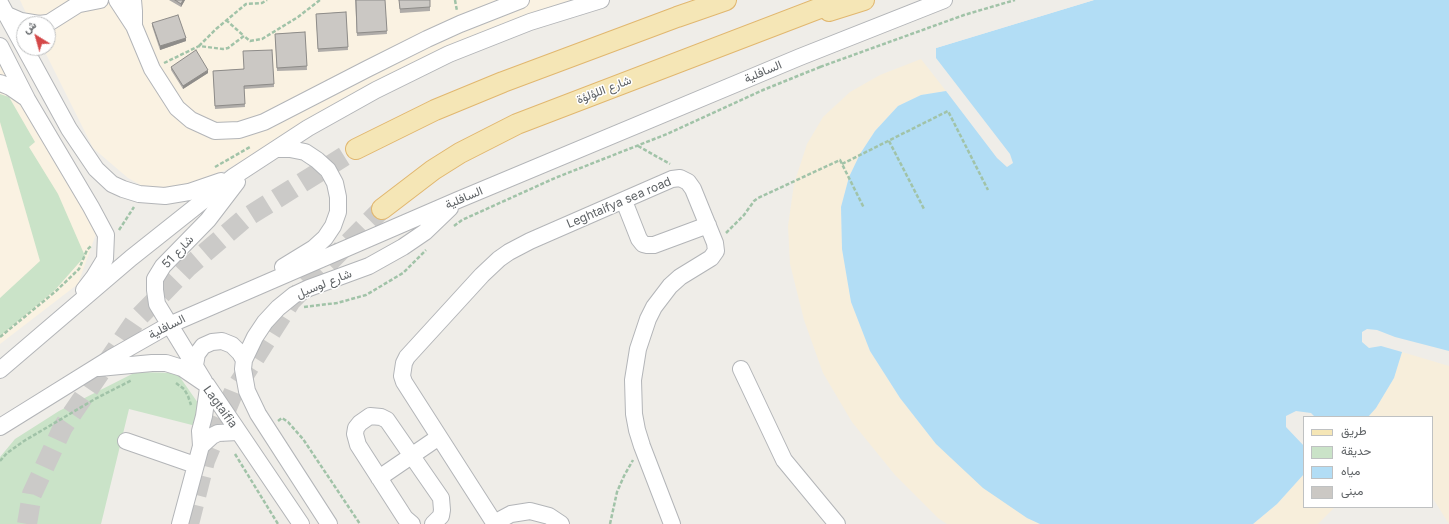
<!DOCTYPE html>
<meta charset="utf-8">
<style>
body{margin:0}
#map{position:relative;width:1449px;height:524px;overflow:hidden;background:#efede8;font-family:Inter,Vazirmatn,sans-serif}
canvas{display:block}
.legend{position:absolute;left:1303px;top:416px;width:130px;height:92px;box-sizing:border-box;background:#fff;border:1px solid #bfc1c2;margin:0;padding:5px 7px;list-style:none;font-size:12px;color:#5f6366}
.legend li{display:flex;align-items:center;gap:8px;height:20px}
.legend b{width:20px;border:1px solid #bfc1c2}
.north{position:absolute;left:16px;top:16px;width:40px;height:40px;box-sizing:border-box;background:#fff;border:1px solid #bfc1c2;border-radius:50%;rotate:323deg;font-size:11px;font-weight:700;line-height:16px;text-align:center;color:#5f6366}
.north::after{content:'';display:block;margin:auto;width:14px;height:18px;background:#d44849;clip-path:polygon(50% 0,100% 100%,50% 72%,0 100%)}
</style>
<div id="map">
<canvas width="1449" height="524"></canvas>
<ul class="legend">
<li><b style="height:5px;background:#f5e6b6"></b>طريق</li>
<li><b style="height:11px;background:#cae3c8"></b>حديقة</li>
<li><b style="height:11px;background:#b2ddf5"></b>مياه</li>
<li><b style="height:11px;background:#cbc8c4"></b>مبنى</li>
</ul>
<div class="north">ش</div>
</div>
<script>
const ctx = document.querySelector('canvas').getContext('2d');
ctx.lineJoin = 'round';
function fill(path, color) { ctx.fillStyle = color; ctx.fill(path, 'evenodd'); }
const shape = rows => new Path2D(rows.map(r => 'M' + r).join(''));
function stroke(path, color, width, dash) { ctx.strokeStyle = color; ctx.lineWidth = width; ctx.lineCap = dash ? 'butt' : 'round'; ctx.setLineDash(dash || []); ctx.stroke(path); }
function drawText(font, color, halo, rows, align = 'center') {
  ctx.font = font + ' Inter,Vazirmatn,sans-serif'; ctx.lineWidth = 3; ctx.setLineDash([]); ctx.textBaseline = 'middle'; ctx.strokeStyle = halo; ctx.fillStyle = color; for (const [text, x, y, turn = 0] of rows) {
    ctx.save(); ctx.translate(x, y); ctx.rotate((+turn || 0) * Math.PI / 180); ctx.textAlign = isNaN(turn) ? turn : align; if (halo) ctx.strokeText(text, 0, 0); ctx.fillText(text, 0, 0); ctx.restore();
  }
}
fill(shape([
 [20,0,581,0,320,114,226,170,185,185,167,189,148,189,128,178,93,148,43,48,48,48,48,24,31,24],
 [0,61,96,234,78,284,0,344]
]), '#faf2e2');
fill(shape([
 [0,94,9,97,35,142,29,147,58,194,85,256,55,290,0,336,0,298,40,261,0,122],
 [136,372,177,373,198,403,196,426,129,409,101,524,0,524,0,457,15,439,59,411]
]), '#cae3c8');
fill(shape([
 [921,59,946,91,921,95,898,106,875,131,860,154,849,177,841,207,842,249,851,302,870,351,900,398,936,444,1027,518,1040,524,947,524,938,518,895,475,852,422,823,373,804,320,790,264,788,226,794,184,807,144,823,117,850,92,880,75],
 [1402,352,1449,366,1449,524,1432,497,1432,417,1368,417,1376,408,1394,378],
 [1304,474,1304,507,1335,507,1318,524,1253,524,1277,504]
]), '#f7eedb');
fill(shape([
 [1094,0,1449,0,1449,351,1395,337,1377,330,1367,329,1362,332,1362,342,1369,348,1381,346,1402,352,1394,378,1376,408,1368,417,1315,417,1311,413,1296,411,1286,416,1286,427,1304,446,1304,474,1277,504,1253,524,1040,524,1027,518,983,488,936,444,900,398,870,351,851,302,842,249,841,207,849,177,860,154,875,131,898,106,921,95,946,91,997,158,1007,167,1013,163,1010,154,936,58,936,48]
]), '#b2ddf5');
fill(shape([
 [1087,0,1094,0,936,48,935,46]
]), '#efede8');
stroke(shape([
 [27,524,32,494,63,427,136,320,187,268,244,219,356,149],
 [189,524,205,461,234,391,291,301,382,209]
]), '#cbcac8', 20, [20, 10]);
const minor = shape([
 [117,0,134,26,152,69,177,108,191,120,215,131,239,130,264,122,367,69,427,39,460,24,521,0],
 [133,0,134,11,134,26],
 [0,3,69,129,96,169,112,184,123,189,139,194,165,196,189,192,221,181],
 [80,4,100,0],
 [5,14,21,21,39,24,47,23],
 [47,24,85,0],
 [0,46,27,99,91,207,106,235,105,259,94,277,84,290],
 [0,83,10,87,26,98],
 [276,149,290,149,305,152,317,160,328,170,335,183,338,197,338,212,333,226,325,238,314,248,283,267],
 [624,201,639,239,643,244,647,245,654,245,708,225],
 [195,365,197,354,203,346,212,342,222,341,232,345,240,353,244,360],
 [99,368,152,363,166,363,182,368,207,385,301,524],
 [741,369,784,460,837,524],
 [0,370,131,258,233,177,308,128,376,90,449,54,530,22,601,0],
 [204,381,157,304,155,290,155,279,163,266,208,220,237,182],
 [0,427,111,358,169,325,458,200,800,57,944,0],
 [126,441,195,465],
 [201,446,212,436,218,433,238,432],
 [379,478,439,437],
 [494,523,511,514,530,511,549,516,561,524],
 [180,524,201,446,200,431,204,416,208,388],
 [329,524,258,414,247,391,243,369,244,360,255,337,265,322,278,308,294,295,309,288,369,266,403,247,425,232,450,208],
 [412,524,405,518,358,445,355,434,356,428,360,423,370,416,381,417,387,420,441,498,442,510,441,516,433,524],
 [495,524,404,382,402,376,404,363,407,357,482,275,499,259,509,252,530,241,672,179,680,178,688,182,693,189,715,243,716,251,711,258,680,277,670,286,654,307,648,319,638,349,633,380,634,414,637,430,642,446,672,524]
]);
const major = shape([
 [829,11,864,0],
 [356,149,435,110,503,82,677,17,726,0],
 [382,209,433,170,460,153,517,124,841,0]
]);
stroke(minor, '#b3b5b8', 18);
stroke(major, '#e1b76f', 22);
stroke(shape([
 [455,0,457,11],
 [226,20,244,36],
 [199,46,216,29,246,4,262,3,267,0],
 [164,63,199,46,223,49,228,48,244,36,250,41,262,39,298,17,320,0],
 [820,67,964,15,1015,0],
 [889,141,924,209],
 [638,146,670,164],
 [842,164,948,111,988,190],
 [215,167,250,147],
 [454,226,462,220,555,178,667,134,763,90,820,67,819,65],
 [119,230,134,207],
 [726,233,744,215,754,201,758,198,840,160,864,208],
 [304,307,337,303,366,295,403,273,426,250],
 [0,337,56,291,79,269,87,250,91,246],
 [176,383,184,389,188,396,191,405],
 [278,421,282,418,288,422,303,439,360,524],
 [235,454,278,524],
 [0,461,7,453,24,441,95,399,132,380],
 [610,524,617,492,624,476,633,460]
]), '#a1c3a8', 2.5, [4, 2]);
stroke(minor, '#fff', 16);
stroke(major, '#f5e6b6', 20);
fill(shape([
 [169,0,185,0,181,7],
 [355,0,385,0,387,34,357,36],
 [399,0,430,7,430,11,400,13],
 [346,12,348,50,318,52,316,14],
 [152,23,186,41,160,50,152,26],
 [305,32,307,70,277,71,275,34],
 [272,50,274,87,244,89,245,107,215,109,213,71,243,69],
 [171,67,208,73,183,89,171,70]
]), '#afaca9');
fill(shape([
 [183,0,185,0,181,7,181,4],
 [186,38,186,41,160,50,160,46],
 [208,70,208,73,183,89,183,86]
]), '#8e8c89');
const building = shape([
 [175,0,183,0,181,4,175,0],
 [356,0,385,0,387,31,357,33,356,0],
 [399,0,430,0,430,7,400,9,399,0],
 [346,12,348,47,318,49,316,14,346,12],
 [178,15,186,38,160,46,152,23,178,15],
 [305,32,307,66,277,68,275,34,305,32],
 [196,50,208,70,183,86,171,67,196,50],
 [272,50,274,84,244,86,245,104,215,106,213,71,244,69,243,51,272,50]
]);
fill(building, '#cbc8c4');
stroke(building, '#8e8c89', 1);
drawText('12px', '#5f6366', '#fff', [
 ["السافلية",763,72,-23],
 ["شارع اللؤلؤة",604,90,-21],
 ["السافلية",464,198,-23],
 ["Leghtaifya sea road",619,203,-23],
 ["شارع 51",178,252,-47],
 ["شارع لوسيل",324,284,-22],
 ["السافلية",167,327,-27],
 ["Lagtaifia",220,407,54]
]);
</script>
